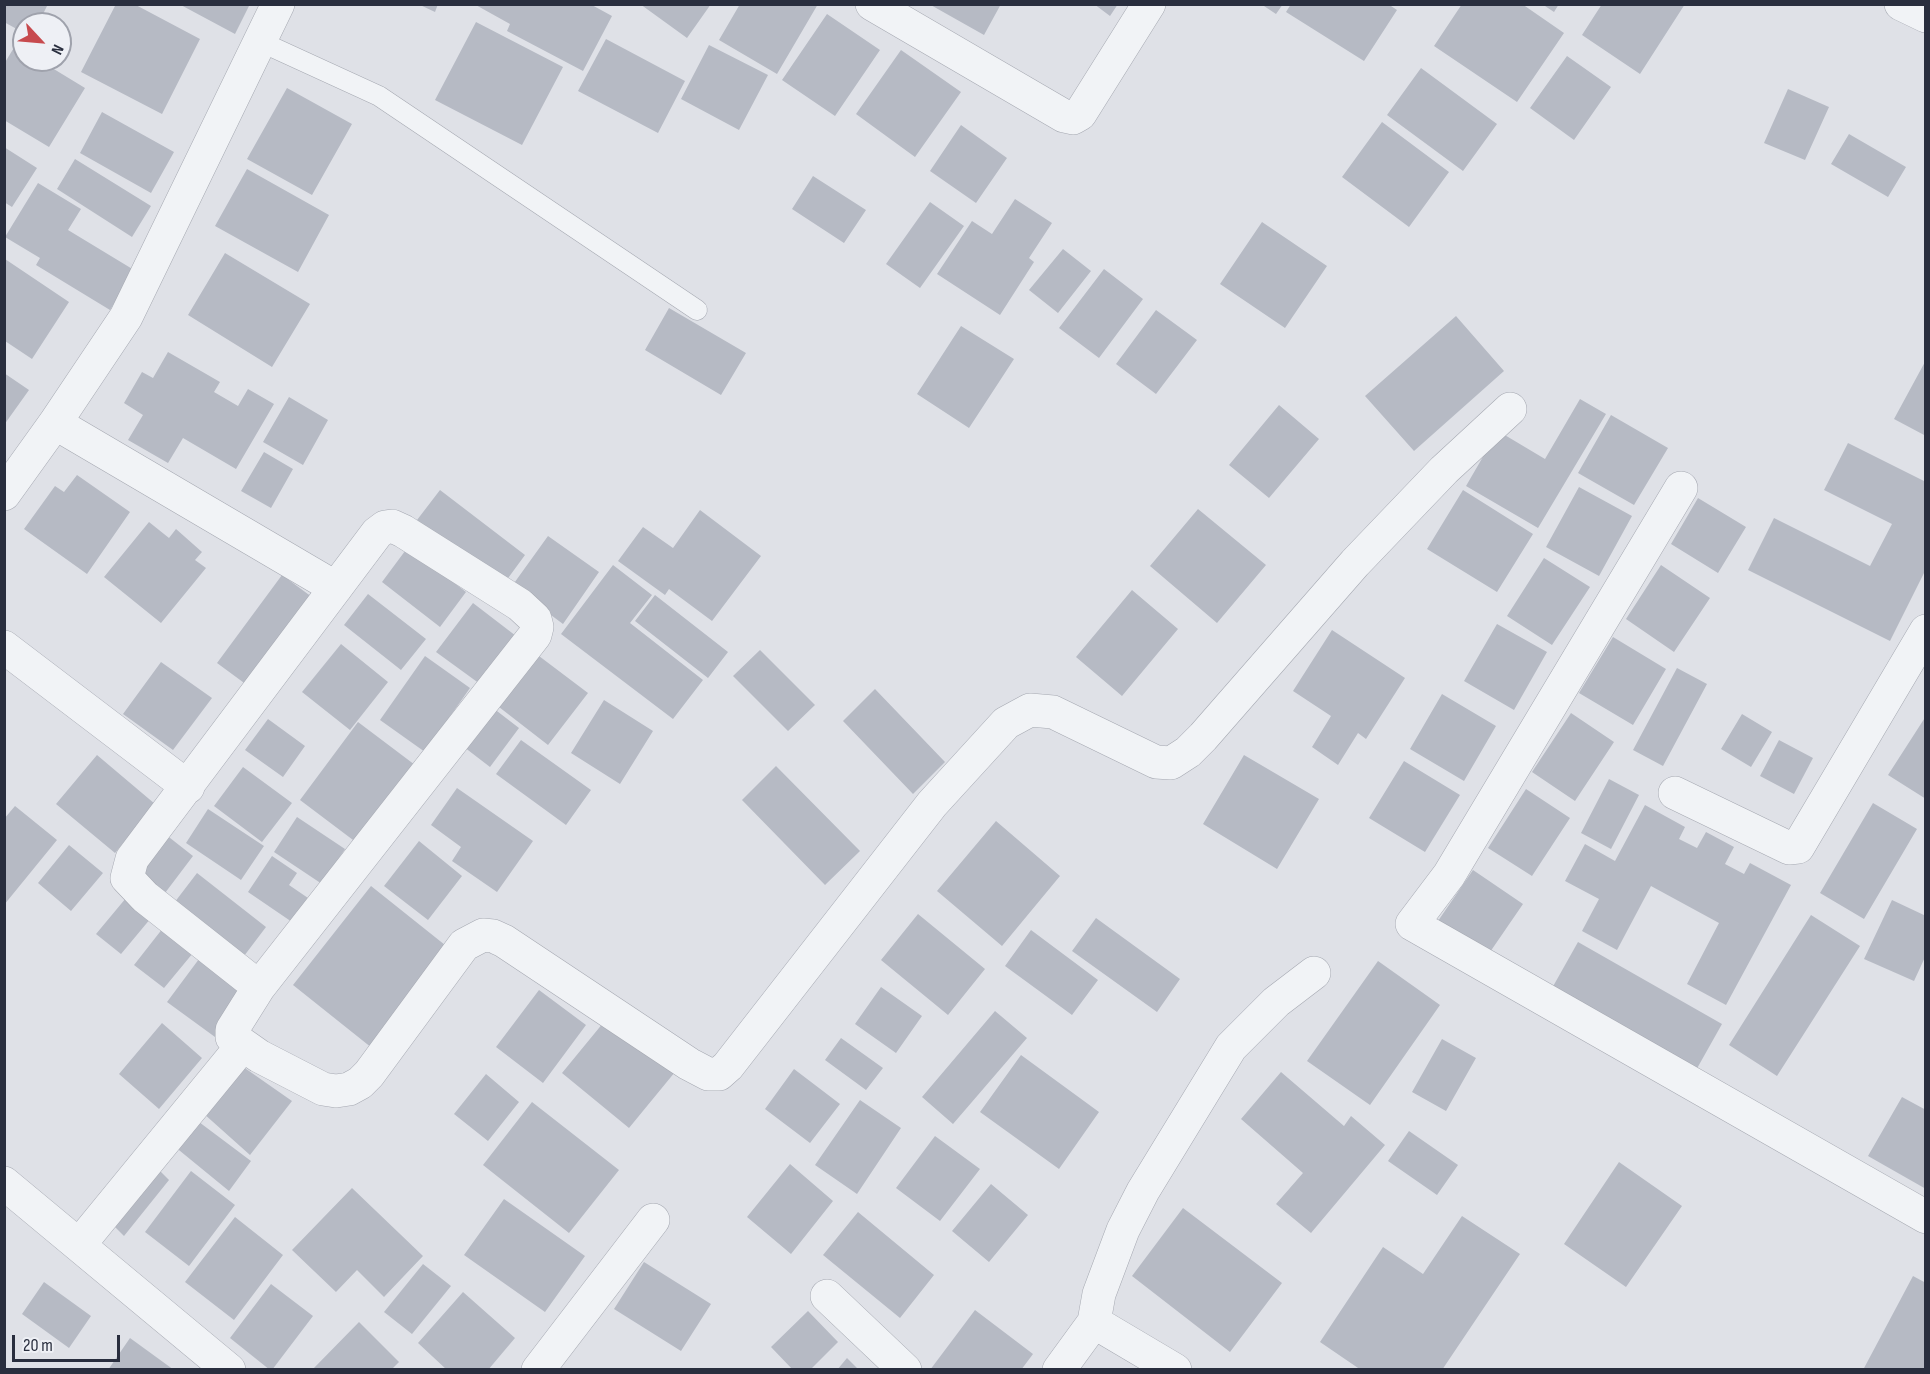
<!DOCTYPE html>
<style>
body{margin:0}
#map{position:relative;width:1930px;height:1374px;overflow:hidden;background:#dfe1e7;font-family:"Sofia Sans Condensed",sans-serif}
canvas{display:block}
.frame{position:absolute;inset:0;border:6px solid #292e3e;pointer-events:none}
.north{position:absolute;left:12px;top:12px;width:60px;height:60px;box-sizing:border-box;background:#eef0f5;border:2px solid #9fa2ac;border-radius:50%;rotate:116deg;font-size:16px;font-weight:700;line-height:24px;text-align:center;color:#292e3e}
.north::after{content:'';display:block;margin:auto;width:21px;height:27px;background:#c74a4e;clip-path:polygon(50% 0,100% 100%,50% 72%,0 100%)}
.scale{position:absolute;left:12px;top:1335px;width:108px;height:27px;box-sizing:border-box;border:3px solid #292e3e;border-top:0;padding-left:8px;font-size:18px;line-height:21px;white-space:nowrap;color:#292e3e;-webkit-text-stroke:4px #eef0f5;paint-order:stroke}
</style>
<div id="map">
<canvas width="1930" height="1374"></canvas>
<div class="frame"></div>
<div class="north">N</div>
<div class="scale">20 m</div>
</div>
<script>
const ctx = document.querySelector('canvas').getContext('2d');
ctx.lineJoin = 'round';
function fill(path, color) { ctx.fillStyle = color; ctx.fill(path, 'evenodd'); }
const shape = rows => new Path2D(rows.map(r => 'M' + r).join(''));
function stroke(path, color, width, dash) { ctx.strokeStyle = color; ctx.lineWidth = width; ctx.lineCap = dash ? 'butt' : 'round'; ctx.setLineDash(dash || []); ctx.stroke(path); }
fill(shape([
 [4,4,48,4,38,24,24,24,24,33,4,22],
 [116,4,134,4,200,39,162,114,81,72],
 [179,4,250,4,235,34],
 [418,4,438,4,435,12],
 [474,4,590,4,612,16,583,71,507,31,510,24],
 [640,4,711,4,687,38],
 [740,4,818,4,777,74,719,40],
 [929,4,1001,4,984,35],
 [1094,4,1118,4,1110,16],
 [1261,4,1283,4,1276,14],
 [1291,4,1388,4,1397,10,1364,61,1286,12],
 [1462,4,1522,4,1564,33,1517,102,1434,46],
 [1542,4,1559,4,1554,12],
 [1602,4,1685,4,1640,74,1582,35],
 [827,14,880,50,835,116,782,80],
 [476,22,563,67,522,145,435,100],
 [606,39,685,81,658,133,578,91],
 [709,45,768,75,739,130,681,99],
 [15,46,24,51,24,60,39,60,85,88,49,147,4,120,4,64],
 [901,50,961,92,915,157,856,114],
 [1567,56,1611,87,1574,140,1530,108],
 [1421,68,1497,124,1463,171,1387,115],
 [287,88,352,124,312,195,247,159],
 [1788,89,1829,107,1805,160,1764,143],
 [102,112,174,152,151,193,80,153],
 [1382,122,1449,172,1409,227,1342,177],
 [961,125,1007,158,976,203,930,171],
 [1849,134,1906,167,1888,197,1831,164],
 [4,147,37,168,12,207,4,202],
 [75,159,151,206,132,237,57,189],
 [247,169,329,215,298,272,215,226],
 [813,176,866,210,844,243,792,209],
 [38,183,81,209,68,230,134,270,110,310,36,265,40,258,5,237],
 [1015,199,1052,223,1029,258,1034,262,1000,315,937,274,972,221,992,234],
 [930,202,964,226,920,288,886,264],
 [1262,222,1327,266,1285,328,1220,284],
 [1063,249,1091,271,1058,313,1029,290],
 [225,253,310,304,272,367,188,315],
 [5,259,69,302,32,359,5,341],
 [1104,269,1143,299,1099,358,1059,328],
 [669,308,746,353,721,395,645,350],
 [1156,310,1197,340,1156,394,1116,364],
 [1456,316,1504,371,1414,451,1365,396],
 [961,326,1014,359,969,428,917,394],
 [168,352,220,382,214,392,238,406,248,389,274,404,236,469,183,438,168,463,128,440,143,415,124,403,142,372,153,378],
 [1926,360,1926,436,1894,419],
 [4,373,29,390,4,425],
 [289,397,328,420,303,465,263,442],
 [1580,399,1606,414,1538,528,1466,486,1498,431,1545,459],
 [1279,405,1319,439,1269,498,1229,465],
 [1611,415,1668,448,1634,505,1578,473],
 [1848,443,1926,482,1926,569,1890,641,1748,570,1774,518,1870,566,1892,524,1824,490],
 [264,452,293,469,271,508,241,491],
 [77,475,130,512,87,574,24,529,55,486,64,492],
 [1579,487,1632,516,1599,576,1546,547],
 [440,490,525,555,503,585,417,520],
 [1463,490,1533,534,1497,592,1427,549],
 [1698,498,1746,527,1718,573,1671,544],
 [1198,509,1266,565,1217,623,1150,566],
 [700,510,761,556,712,621,669,589,665,595,618,561,643,527,673,548],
 [149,522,169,538,176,529,202,552,195,560,206,568,161,623,104,577],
 [548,536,599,572,563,624,512,586],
 [408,547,466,592,440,627,382,582],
 [1544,558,1590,587,1552,645,1507,616],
 [613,565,652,595,630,623,703,680,673,719,561,634],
 [1661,565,1710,598,1674,652,1626,619],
 [282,575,316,600,251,688,217,663],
 [1132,590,1178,629,1122,696,1076,657],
 [368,594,426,639,401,670,344,625],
 [655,595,728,652,708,678,635,621],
 [473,603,516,636,480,684,436,652],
 [1497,624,1547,652,1514,710,1464,681],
 [1332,630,1405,678,1366,739,1358,733,1338,765,1312,747,1331,716,1293,691],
 [1613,637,1666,669,1633,725,1579,693],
 [341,644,388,682,350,730,302,692],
 [760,650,815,705,788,731,733,676],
 [425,656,470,688,425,752,380,720],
 [539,656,588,693,548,745,499,707],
 [161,662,212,698,173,750,123,714],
 [1677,668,1707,684,1663,766,1633,750],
 [875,689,945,762,913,794,843,721],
 [1442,694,1496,726,1464,781,1410,749],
 [604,700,653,731,620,784,571,753],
 [493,708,519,728,490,767,464,747],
 [1571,713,1614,742,1575,801,1532,772],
 [1742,714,1772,732,1751,767,1721,749],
 [1926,716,1926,799,1888,775],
 [268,719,305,746,283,777,245,750],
 [358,722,419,768,361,846,300,800],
 [521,740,591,790,566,825,496,774],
 [1779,740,1813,758,1794,794,1760,776],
 [97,755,155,804,115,853,56,804],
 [1244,755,1319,799,1277,869,1203,824],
 [1404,761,1460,795,1425,852,1369,818],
 [776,766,860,851,825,885,742,800],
 [243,767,292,803,262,842,214,806],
 [1609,779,1639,795,1611,849,1581,833],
 [457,788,533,841,497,892,452,861,461,847,431,825],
 [1526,789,1570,818,1532,876,1488,848],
 [1873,803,1917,829,1864,919,1820,893],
 [1645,805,1685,827,1679,839,1697,848,1706,832,1734,847,1725,864,1744,874,1750,863,1791,885,1726,1005,1687,984,1719,923,1651,886,1617,950,1582,931,1599,899,1565,881,1585,844,1615,861],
 [15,806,57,840,4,905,4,819],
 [208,809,264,846,241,880,186,843],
 [297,817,345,849,322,884,274,852],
 [996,821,1060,876,1002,946,937,891],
 [165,834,193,856,165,893,136,870],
 [419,841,462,876,428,920,384,886],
 [69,845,103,873,71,911,38,883],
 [272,856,297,873,289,885,308,898,292,922,248,892],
 [1473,870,1523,904,1488,955,1438,921],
 [197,873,266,927,241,960,171,907],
 [371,886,450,949,372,1048,293,985],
 [126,898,151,918,121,954,96,934],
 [1892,900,1926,916,1926,955,1914,981,1864,959],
 [918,914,985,969,948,1015,881,960],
 [1811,915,1860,946,1777,1076,1729,1045],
 [1096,918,1180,979,1157,1012,1072,951],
 [163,928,193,953,164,988,134,965],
 [1031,930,1098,980,1072,1015,1005,966],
 [1578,942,1722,1024,1695,1072,1551,990],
 [199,959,246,994,215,1037,167,1002],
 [1378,961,1440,1005,1370,1105,1307,1061],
 [881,987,922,1016,896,1053,855,1024],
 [539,990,586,1025,543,1083,496,1047],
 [995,1011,1027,1038,953,1124,922,1097],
 [608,1017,675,1072,629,1128,562,1073],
 [162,1023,202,1058,159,1109,119,1074],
 [841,1038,883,1068,866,1090,825,1060],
 [1442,1039,1476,1058,1446,1111,1412,1092],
 [1021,1055,1099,1112,1059,1169,980,1112],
 [239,1064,292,1101,250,1155,203,1113],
 [794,1069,840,1104,810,1143,765,1109],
 [1281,1072,1344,1126,1351,1116,1385,1145,1311,1233,1276,1204,1303,1173,1241,1119],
 [486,1074,519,1102,488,1141,454,1114],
 [1902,1097,1926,1110,1926,1189,1868,1156],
 [860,1100,901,1128,857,1194,815,1165],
 [532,1102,619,1170,569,1233,483,1165],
 [195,1119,251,1161,229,1191,174,1146],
 [1409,1131,1458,1165,1437,1195,1388,1161],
 [935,1136,980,1169,940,1221,896,1188],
 [1619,1162,1682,1206,1626,1287,1564,1244],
 [153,1164,169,1180,124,1236,107,1219],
 [790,1164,833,1201,791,1254,747,1217],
 [191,1171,235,1205,189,1266,145,1232],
 [991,1184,1028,1215,989,1262,952,1231],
 [352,1188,423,1256,384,1297,357,1270,336,1292,292,1250],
 [504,1199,585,1256,545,1312,464,1255],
 [1183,1208,1282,1283,1230,1352,1132,1276],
 [858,1212,934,1275,900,1318,823,1255],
 [1462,1216,1520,1254,1442,1370,1361,1370,1320,1342,1383,1247,1423,1274],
 [235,1217,283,1255,234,1320,185,1282],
 [644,1262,711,1304,681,1351,614,1309],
 [423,1264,451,1286,412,1334,384,1312],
 [1913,1276,1926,1283,1926,1370,1863,1370],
 [44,1282,91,1316,69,1348,22,1314],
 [271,1284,313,1316,272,1370,270,1370,230,1338],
 [463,1292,515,1338,488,1370,447,1370,418,1343],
 [975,1310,1033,1354,1021,1370,930,1370],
 [808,1311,838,1342,810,1370,793,1370,771,1347],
 [359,1322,399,1362,391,1370,312,1370],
 [130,1338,174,1370,108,1370],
 [847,1358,859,1370,837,1370]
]), '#b6bac4');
const service = shape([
 [259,41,379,96,697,310]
]);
const minor = shape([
 [872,4,1064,116,1073,118,1080,114,1149,4],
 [1901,4,1926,16],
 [55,423,336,588],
 [1681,488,1449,875,1412,924,1926,1217],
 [4,494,55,423,126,317,278,4],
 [4,647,188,787],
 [1675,793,1789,848,1798,847,1926,631],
 [259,987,145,897,127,878,132,859,377,533,385,527,392,526,403,531,520,605,535,619,537,627,535,635,259,987,232,1030,232,1037,259,1056,323,1089,336,1091,349,1089,360,1083,369,1074,464,945,483,935,493,936,504,941,689,1064,708,1074,719,1074,728,1066,932,804,1006,723,1030,710,1053,712,1156,762,1171,763,1188,752,1203,737,1355,563,1444,470,1510,409],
 [4,1183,229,1370],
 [79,1245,242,1046],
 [827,1296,905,1370],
 [1094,1322,1099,1294,1123,1230,1143,1191,1231,1047,1276,1002,1314,973],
 [538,1370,653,1220],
 [1059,1370,1094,1322,1175,1370]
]);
stroke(service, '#a5a8b1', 21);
stroke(minor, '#a5a8b1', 34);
stroke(service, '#f1f3f6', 20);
stroke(minor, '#f1f3f6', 33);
</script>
